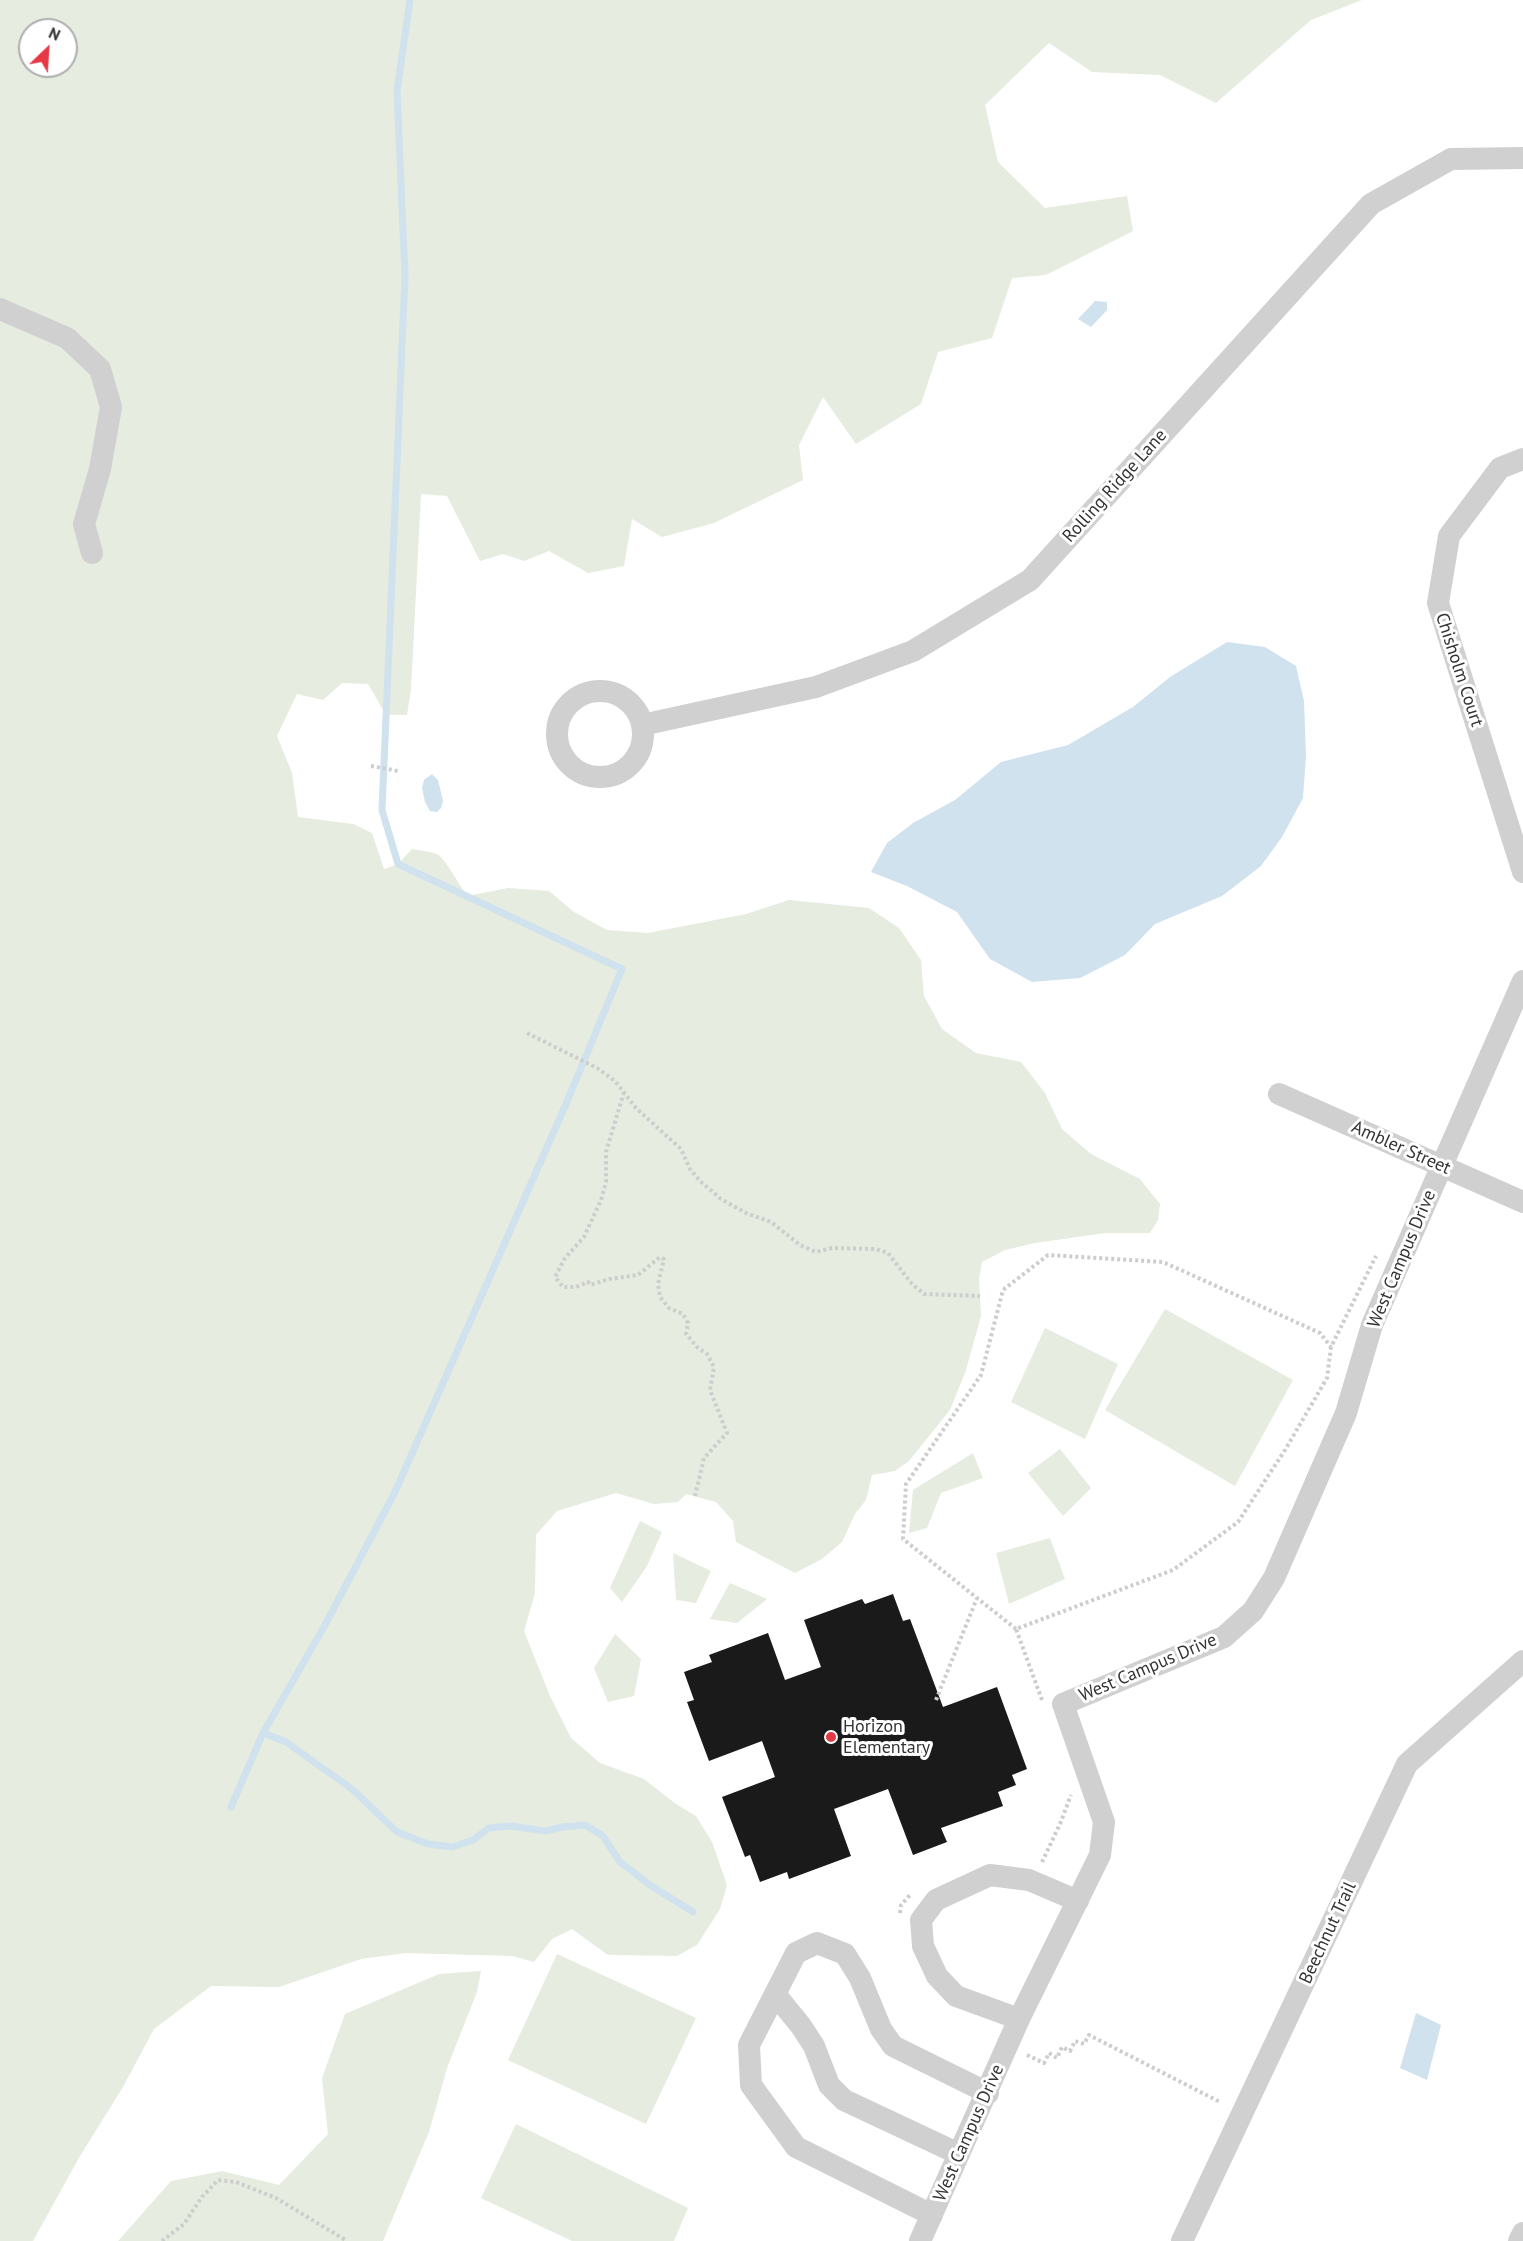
<!DOCTYPE html>
<style>
body{margin:0}
#map{position:relative;width:1523px;height:2241px;overflow:hidden;background:#fff;font-family:"PT Sans",sans-serif}
canvas{display:block}
.north{position:absolute;left:18px;top:18px;width:60px;height:60px;box-sizing:border-box;background:#fff;border:2px solid #adadad;border-radius:50%;rotate:25deg;font-size:16px;font-weight:700;line-height:24px;text-align:center;color:#333}
.north::after{content:'';display:block;margin:auto;width:21px;height:27px;background:#e63946;clip-path:polygon(50% 0,100% 100%,50% 72%,0 100%)}
</style>
<div id="map">
<canvas width="1523" height="2241"></canvas>
<div class="north">N</div>
</div>
<script>
const ctx = document.querySelector('canvas').getContext('2d');
ctx.lineJoin = 'round';
function fill(path, color) { ctx.fillStyle = color; ctx.fill(path, 'evenodd'); }
const shape = rows => new Path2D(rows.map(r => 'M' + r).join(''));
function stroke(path, color, width, dash) { ctx.strokeStyle = color; ctx.lineWidth = width; ctx.lineCap = dash ? 'butt' : 'round'; ctx.setLineDash(dash || []); ctx.stroke(path); }
function drawText(font, color, halo, rows, align = 'center') {
  ctx.font = font + ' "PT Sans",sans-serif'; ctx.lineWidth = 6; ctx.setLineDash([]); ctx.textBaseline = 'middle'; ctx.strokeStyle = halo; ctx.fillStyle = color; for (const [text, x, y, turn = 0] of rows) {
    ctx.save(); ctx.translate(x, y); ctx.rotate((+turn || 0) * Math.PI / 180); ctx.textAlign = isNaN(turn) ? turn : align; if (halo) ctx.strokeText(text, 0, 0); ctx.fillText(text, 0, 0); ctx.restore();
  }
}
fill(shape([
 [0,0,1362,0,1311,20,1216,103,1160,75,1092,72,1049,43,985,105,998,162,1045,208,1127,196,1133,231,1046,275,1012,278,992,338,938,352,921,404,856,444,823,397,799,445,803,480,714,523,662,537,632,519,624,566,588,573,549,551,524,561,503,554,480,561,447,496,421,494,411,690,407,715,386,715,368,684,342,683,323,700,297,694,277,736,292,773,298,817,353,824,372,833,384,869,398,864,412,849,430,852,439,855,446,863,467,896,508,888,549,891,574,912,607,930,648,933,746,914,789,900,869,908,899,928,921,960,924,996,942,1029,976,1053,1021,1062,1045,1093,1062,1129,1091,1154,1140,1179,1160,1204,1158,1220,1150,1233,1105,1233,1035,1243,1005,1250,982,1262,979,1279,981,1316,966,1370,950,1410,909,1461,895,1471,872,1475,866,1500,855,1514,842,1542,822,1559,795,1573,736,1542,733,1521,716,1502,686,1494,678,1502,654,1504,616,1493,557,1511,536,1535,535,1593,524,1631,550,1696,571,1738,600,1763,644,1779,676,1804,696,1816,712,1842,727,1885,720,1909,697,1945,677,1956,608,1955,572,1929,552,1939,534,1962,512,1956,406,1953,361,1959,279,1987,211,1986,154,2029,123,2087,80,2156,33,2241,0,2241],
 [30,30,66,30,66,66,30,66],
 [1165,1309,1293,1380,1235,1486,1105,1410],
 [1045,1328,1118,1364,1085,1439,1011,1402],
 [1060,1449,1091,1488,1063,1516,1028,1473],
 [973,1453,983,1478,941,1493,927,1528,909,1533,913,1490],
 [640,1521,662,1532,647,1566,622,1602,610,1588],
 [1050,1538,1065,1579,1009,1604,996,1553],
 [673,1553,711,1571,696,1603,676,1600],
 [730,1583,767,1599,737,1623,710,1619],
 [615,1634,641,1659,634,1696,608,1702,594,1668],
 [557,1954,696,2018,646,2124,508,2060],
 [481,1971,477,1992,447,2068,429,2132,383,2241,118,2241,171,2181,222,2171,279,2185,328,2134,322,2078,345,2014,439,1974],
 [516,2124,688,2208,674,2241,572,2241,481,2198]
]), '#e6ecdf');
fill(shape([
 [1095,301,1107,302,1107,310,1091,327,1078,319],
 [1227,642,1265,647,1296,666,1304,701,1306,756,1303,798,1282,837,1261,866,1222,896,1155,924,1125,955,1080,978,1032,982,990,959,957,912,907,886,871,872,887,843,913,823,955,800,1001,762,1068,745,1133,707,1170,677],
 [432,774,438,780,443,801,441,808,437,812,430,811,425,802,422,788,424,780],
 [1416,2013,1441,2025,1427,2080,1400,2068]
]), '#cfe2ee');
stroke(shape([
 [263,1733,286,1742,352,1789,397,1832,428,1844,452,1847,473,1840,489,1828,510,1826,546,1831,562,1827,585,1825,603,1836,620,1862,650,1885,693,1912],
 [231,1807,263,1733,325,1625,395,1492,566,1104,622,969,398,864,382,810,405,276,397,91,410,0]
]), '#cfe2ee', 7);
fill(shape([
 [893,1594,903,1621,910,1619,943,1707,997,1687,1027,1769,1012,1775,1016,1785,998,1792,1003,1806,941,1828,947,1842,913,1855,888,1789,834,1809,851,1856,789,1879,787,1872,760,1882,750,1855,745,1857,722,1797,775,1777,762,1741,709,1761,687,1702,694,1700,684,1672,712,1662,709,1655,768,1633,785,1680,821,1667,804,1620,862,1599,865,1604]
]), '#1a1a1a');
stroke(shape([
 [371,766,398,771],
 [527,1033,597,1068,615,1081,636,1108,681,1149,690,1169,700,1181,721,1199,746,1213,771,1222,800,1245,816,1252,832,1248,876,1249,888,1253,912,1284,924,1294,980,1296],
 [624,1092,606,1152,606,1182,601,1200,584,1237,565,1258,555,1277,563,1287,576,1287,588,1282,590,1285,609,1279,638,1275,660,1257,664,1259,658,1284,660,1297,669,1308,683,1314,688,1323,686,1334,698,1348,707,1354,714,1367,710,1390,727,1433,704,1458,695,1496],
 [1016,1629,903,1539,906,1484,981,1375,1003,1290,1048,1255,1163,1262,1320,1333,1331,1347],
 [936,1700,977,1598],
 [1042,1700,1016,1629,1173,1570,1238,1522,1285,1450,1327,1378,1331,1347,1376,1256],
 [1042,1862,1060,1824,1071,1795],
 [900,1913,901,1905,910,1895],
 [1027,2055,1044,2063,1049,2053,1057,2058,1062,2047,1070,2051,1075,2041,1084,2044,1089,2035,1220,2102],
 [162,2241,184,2224,202,2197,218,2180,236,2182,276,2198,347,2241]
]), '#cdcdcd', 4, [3, 3]);
stroke(shape([
 [0,309,67,338,100,369,111,407,100,469,84,524,92,553],
 [1523,459,1500,468,1449,536,1438,603,1523,872],
 '557 734a43 43 0 1 1 86 0a43 43 0 1 1-86 0Z',
 [642,725,816,687,913,651,1030,580,1371,204,1451,159,1523,158],
 [1279,1094,1523,1202],
 [775,1994,801,2026,814,2046,829,2085,844,2100,959,2154],
 [1019,2019,956,1996,937,1976,923,1946,921,1920,936,1900,990,1875,1029,1880,1078,1901],
 [932,2215,796,2147,751,2085,749,2045,796,1953,817,1943,845,1954,860,1978,881,2029,893,2046,988,2093],
 [920,2241,1019,2019,1100,1855,1104,1822,1063,1704,1224,1637,1253,1611,1274,1578,1346,1413,1372,1325,1523,981],
 [1182,2241,1407,1764,1523,1661],
 [1519,2241,1523,2233]
]), '#d0d0d0', 22);
for (const [x, y, r, color] of [
 [831,1737,6,"#e63946"]
]) { const dot = new Path2D(); dot.arc(x, y, r, 0, 2 * Math.PI); ctx.fillStyle = color; ctx.fill(dot); stroke(dot, '#fff', 2); }
drawText('18px', '#333', '#fff', [
 ["Rolling Ridge Lane",1115,486,-48],
 ["Chisholm Court",1459,670,72],
 ["Ambler Street",1401,1148,24],
 ["West Campus Drive",1402,1259,-67],
 ["West Campus Drive",1148,1668,-23],
 ["Beechnut Trail",1328,1933,-65],
 ["West Campus Drive",969,2133,-66]
]);
drawText('18px', '#333', '#fff', [
 ["Horizon",843,1727],
 ["Elementary",843,1748]
], 'left');
</script>
